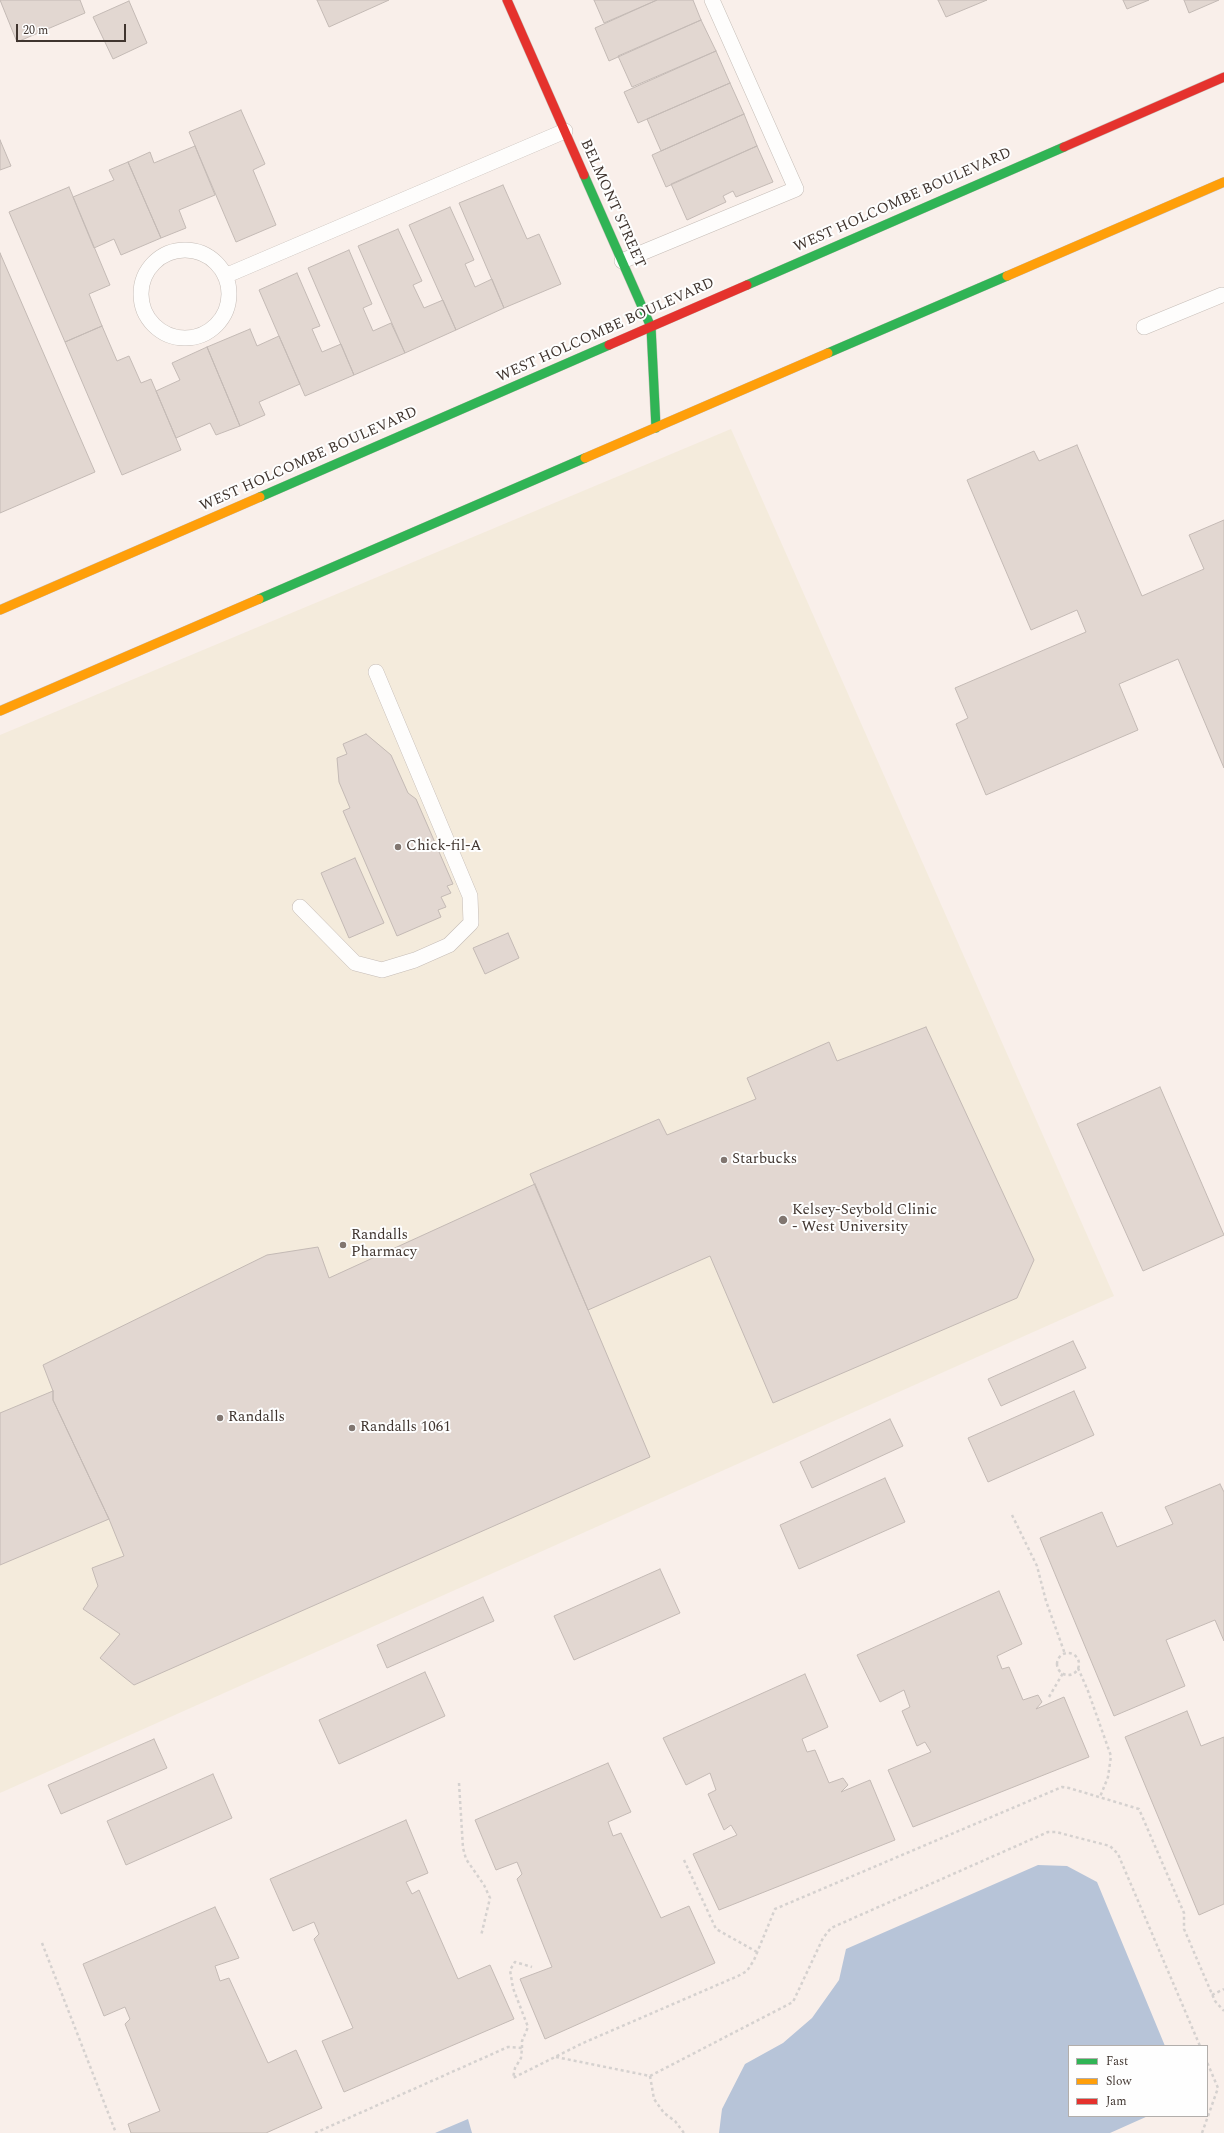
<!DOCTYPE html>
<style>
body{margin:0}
#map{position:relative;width:1224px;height:2133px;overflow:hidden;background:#f9efea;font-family:Spectral,serif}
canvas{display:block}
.legend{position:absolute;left:1068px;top:2045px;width:140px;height:72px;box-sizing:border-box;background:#fefefe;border:1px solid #b2aeab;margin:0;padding:5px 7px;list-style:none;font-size:12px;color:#40352f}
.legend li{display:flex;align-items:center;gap:8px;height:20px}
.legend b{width:20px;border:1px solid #b2aeab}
.scale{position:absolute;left:16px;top:24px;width:110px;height:18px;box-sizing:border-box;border:2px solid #40352f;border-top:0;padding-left:5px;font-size:12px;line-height:14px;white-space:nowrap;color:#40352f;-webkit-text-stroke:3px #fefefe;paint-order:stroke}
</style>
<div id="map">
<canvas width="1224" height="2133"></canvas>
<ul class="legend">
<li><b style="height:5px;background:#30b455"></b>Fast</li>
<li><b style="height:5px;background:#ff9f0a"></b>Slow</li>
<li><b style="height:5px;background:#e5322d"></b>Jam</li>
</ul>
<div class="scale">20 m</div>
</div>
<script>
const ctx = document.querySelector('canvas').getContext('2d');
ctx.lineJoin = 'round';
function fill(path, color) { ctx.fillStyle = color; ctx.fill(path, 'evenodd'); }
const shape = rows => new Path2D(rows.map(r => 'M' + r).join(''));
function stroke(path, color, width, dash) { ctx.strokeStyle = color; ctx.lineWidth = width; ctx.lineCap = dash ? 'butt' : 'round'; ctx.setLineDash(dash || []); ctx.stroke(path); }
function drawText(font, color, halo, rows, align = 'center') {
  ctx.font = font + ' Spectral,serif'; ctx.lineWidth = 4; ctx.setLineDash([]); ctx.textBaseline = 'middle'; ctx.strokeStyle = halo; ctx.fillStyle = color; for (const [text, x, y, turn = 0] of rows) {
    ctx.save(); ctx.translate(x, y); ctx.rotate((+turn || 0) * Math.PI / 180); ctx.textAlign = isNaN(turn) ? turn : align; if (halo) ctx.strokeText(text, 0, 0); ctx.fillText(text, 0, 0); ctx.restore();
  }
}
fill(shape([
 [731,429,1114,1296,0,1793,0,735]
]), '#f4ebdc');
fill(shape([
 [1038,1865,1067,1866,1097,1882,1165,2046,1069,2046,1069,2116,1148,2116,1110,2133,719,2133,722,2109,745,2064,783,2043,812,2018,839,1980,846,1949],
 [468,2119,472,2133,435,2133]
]), '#b7c4d8');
const building = shape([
 [0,0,80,0,85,13,17,42,0,0],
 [317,0,389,0,329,27,317,0],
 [594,0,657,0,604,23,594,0],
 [657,0,693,0,701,20,609,61,595,28,657,0],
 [938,0,987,0,946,17,938,0],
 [1123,0,1149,0,1127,9,1123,0],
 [1184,0,1219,0,1189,13,1184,0],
 [129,1,147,43,113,59,93,17,129,1],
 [701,20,716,51,632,87,618,56,701,20],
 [716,51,730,83,638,123,624,92,716,51],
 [730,83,744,114,661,151,647,119,730,83],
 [241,110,265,164,253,170,276,225,236,242,189,132,241,110],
 [744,114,757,146,666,187,652,155,744,114],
 [0,140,11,166,0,170,0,140],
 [195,146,215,195,179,210,186,228,161,238,128,162,150,152,154,163,195,146],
 [757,146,773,182,736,197,733,191,723,196,726,202,687,220,671,184,757,146],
 [128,162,161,238,121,255,114,239,94,248,73,197,114,180,109,170,128,162],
 [503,185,527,239,539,234,561,284,504,308,459,203,503,185],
 [69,187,110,285,89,294,102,326,65,342,9,212,69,187],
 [450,207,474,260,465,264,475,287,492,279,504,308,456,330,409,225,450,207],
 [398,229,422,281,413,285,424,308,443,300,456,330,405,353,358,246,398,229],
 [349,250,372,304,363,308,373,331,391,323,405,353,354,375,308,268,349,250],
 [0,253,95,472,0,513,0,253],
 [297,273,320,326,312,329,322,352,341,344,354,375,305,396,259,290,297,273],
 [102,326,117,361,129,356,141,383,151,379,181,450,122,475,65,342,102,326],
 [250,329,257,346,279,336,300,384,259,402,265,415,240,426,207,347,250,329],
 [207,347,240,426,216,435,210,423,176,438,156,391,180,380,172,363,207,347],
 [1077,445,1142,596,1204,569,1189,535,1224,520,1224,768,1178,659,1119,684,1138,730,986,795,956,724,968,718,955,688,1086,632,1077,610,1031,630,967,480,1034,451,1039,461,1077,445],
 [366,734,391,755,408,793,416,799,453,884,447,886,451,893,441,897,446,907,438,910,441,917,397,936,343,811,350,808,339,782,337,758,347,754,343,744,366,734],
 [355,858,384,923,349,938,321,873,355,858],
 [508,933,519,958,485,974,473,948,508,933],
 [926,1027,1034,1260,1017,1298,773,1403,710,1256,588,1310,530,1174,659,1119,667,1135,756,1099,747,1078,829,1042,837,1061,926,1027],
 [1160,1087,1224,1235,1143,1271,1077,1124,1160,1087],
 [535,1184,650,1457,134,1685,100,1658,120,1634,83,1609,98,1586,92,1568,124,1556,109,1519,53,1400,53,1391,43,1365,267,1255,318,1247,329,1278,535,1184],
 [1073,1341,1086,1368,1001,1406,988,1379,1073,1341],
 [53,1391,53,1400,109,1519,0,1565,0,1413,53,1391],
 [1074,1391,1094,1435,988,1482,968,1438,1074,1391],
 [890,1419,903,1446,812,1488,800,1462,890,1419],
 [885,1478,905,1522,799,1569,780,1525,885,1478],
 [1220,1484,1224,1492,1224,1641,1215,1620,1166,1640,1185,1686,1114,1716,1040,1538,1102,1512,1117,1547,1173,1524,1165,1507,1220,1484],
 [660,1569,680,1613,574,1660,554,1616,660,1569],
 [999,1591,1022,1644,997,1656,1002,1669,1009,1667,1023,1700,1038,1695,1042,1702,1036,1709,1064,1697,1089,1757,913,1827,888,1770,931,1752,925,1742,917,1746,902,1711,910,1707,904,1690,880,1702,857,1655,999,1591],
 [483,1597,494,1621,387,1668,377,1645,483,1597],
 [425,1672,445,1716,339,1764,319,1720,425,1672],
 [805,1674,828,1727,802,1739,807,1752,815,1750,829,1783,843,1778,848,1785,841,1792,870,1780,895,1840,719,1910,693,1854,737,1835,731,1825,724,1830,708,1794,716,1790,710,1773,686,1785,663,1738,805,1674],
 [1187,1711,1201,1746,1224,1737,1224,1904,1199,1915,1125,1737,1187,1711],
 [154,1739,167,1768,61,1814,48,1785,154,1739],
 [608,1763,631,1812,608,1822,613,1836,621,1833,661,1918,689,1906,715,1963,545,2039,520,1979,552,1967,517,1879,522,1874,517,1862,496,1870,475,1820,608,1763],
 [213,1774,232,1818,126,1865,107,1821,213,1774],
 [406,1820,428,1873,406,1882,412,1894,419,1890,458,1979,490,1965,514,2019,344,2092,322,2041,353,2028,314,1939,319,1934,314,1922,293,1931,270,1879,406,1820],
 [215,1907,239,1958,215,1966,220,1981,229,1978,268,2063,296,2050,322,2108,266,2133,131,2133,128,2124,160,2111,125,2024,130,2019,125,2007,104,2016,83,1964,215,1907]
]);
fill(building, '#e2d7d1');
stroke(building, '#c4bab5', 1);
const lane = shape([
 '141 294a44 44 0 1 1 88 0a44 44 0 1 1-88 0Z',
 [622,261,796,189,712,0],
 [225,276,565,131],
 [1144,327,1222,295],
 [300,907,355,963,382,970,415,960,449,945,471,923,470,896,376,672]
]);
const fast = shape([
 [584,175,651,327,656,428],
 [747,285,1064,147],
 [828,353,1007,276],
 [260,497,609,345],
 [259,599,585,458]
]);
const slow = shape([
 [1007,276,1224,182],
 [585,458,828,353],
 [0,610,260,497],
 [0,711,259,599]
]);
const jam = shape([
 [507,0,584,175],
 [1064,147,1224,77],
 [609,345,747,285]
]);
stroke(lane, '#c5bcb6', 16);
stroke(fast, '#c5bcb6', 10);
stroke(slow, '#c5bcb6', 10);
stroke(jam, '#c5bcb6', 10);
stroke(shape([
 [1012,1515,1037,1566,1046,1601,1065,1654],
 '1057 1664a11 11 0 1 1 22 0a11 11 0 1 1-22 0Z',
 [1078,1668,1088,1691,1111,1756,1108,1777,1100,1797],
 [1049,1697,1063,1673],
 [459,1783,463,1848,466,1859,484,1885,490,1898,481,1936],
 [684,1860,716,1929,757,1952],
 [42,1943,116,2133],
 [1212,1995,1224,1989],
 [522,2048,522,2041,528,2027,513,1988,510,1970,515,1962,532,1967],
 [556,2057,650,2076,793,2002,823,1938,831,1928,1048,1832,1056,1832,1110,1846,1118,1854,1200,2046],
 [650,2076,654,2099,664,2113,675,2121,684,2133],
 [315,2133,508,2047,522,2048,521,2058,515,2068,513,2078,583,2043,738,1976,747,1971,754,1960,775,1909,1062,1787,1069,1788,1139,1809,1184,1913,1184,1929,1215,2001,1224,2011],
 [1202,2133,1218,2088,1207,2062]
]), '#d5d1cf', 2.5, [3, 3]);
stroke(lane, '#fefdfc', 15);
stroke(fast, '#30b455', 9);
stroke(slow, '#ff9f0a', 9);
stroke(jam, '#e5322d', 9);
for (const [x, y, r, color] of [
 [398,847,4,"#817670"],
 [724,1160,4,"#817670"],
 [783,1220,5,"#817670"],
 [343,1245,4,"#817670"],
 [220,1418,4,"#817670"],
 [352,1428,4,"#817670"]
]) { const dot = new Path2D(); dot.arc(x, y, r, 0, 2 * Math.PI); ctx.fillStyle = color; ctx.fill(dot); stroke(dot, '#fefefe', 1.5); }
drawText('15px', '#40352f', '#fefefe', [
 ["WEST HOLCOMBE BOULEVARD",903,201,-24],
 ["BELMONT STREET",612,204,66],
 ["WEST HOLCOMBE BOULEVARD",606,331,-24],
 ["WEST HOLCOMBE BOULEVARD",309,460,-24]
]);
drawText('15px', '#40352f', '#fefefe', [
 ["Chick-fil-A",406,847],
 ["Starbucks",732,1160],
 ["Kelsey-Seybold Clinic",792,1211],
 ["- West University",792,1228],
 ["Randalls",351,1236],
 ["Pharmacy",351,1253],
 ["Randalls",228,1418],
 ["Randalls 1061",360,1428]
], 'left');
</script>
